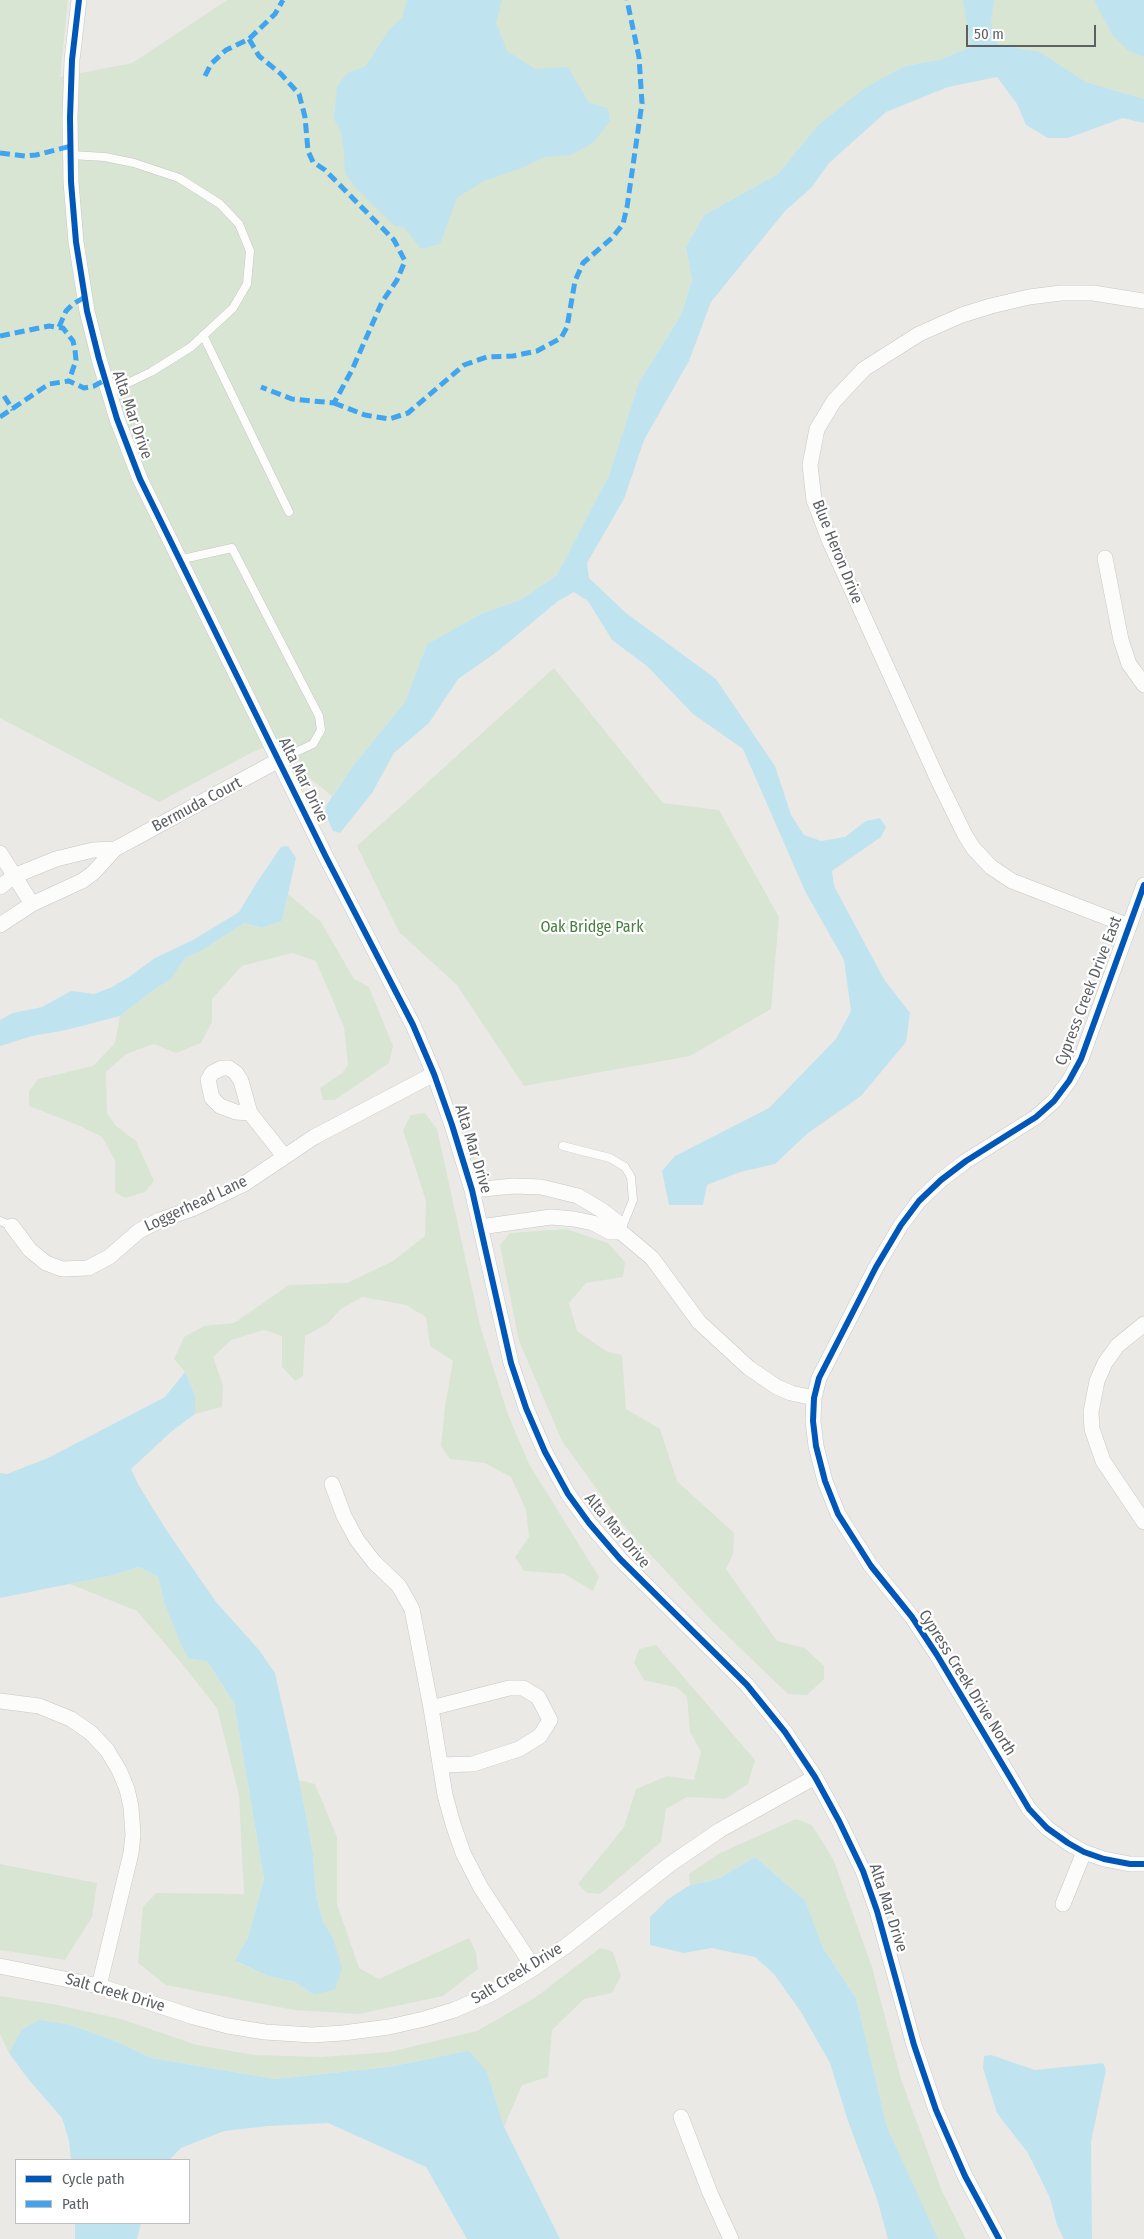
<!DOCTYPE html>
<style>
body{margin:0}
#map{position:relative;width:1144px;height:2239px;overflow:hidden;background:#ebe9e6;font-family:"Fira Sans Condensed",sans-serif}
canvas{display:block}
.legend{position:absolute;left:15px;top:2159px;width:175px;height:65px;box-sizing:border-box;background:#fff;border:1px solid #bebfc1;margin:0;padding:6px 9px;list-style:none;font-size:15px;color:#5c6063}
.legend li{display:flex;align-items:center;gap:10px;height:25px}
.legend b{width:25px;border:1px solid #bebfc1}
.scale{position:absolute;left:966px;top:25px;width:130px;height:22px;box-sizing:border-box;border:2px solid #5c6063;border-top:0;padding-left:6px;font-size:15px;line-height:18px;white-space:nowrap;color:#5c6063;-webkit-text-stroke:4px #fff;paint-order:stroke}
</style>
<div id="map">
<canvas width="1144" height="2239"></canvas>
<ul class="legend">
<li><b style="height:6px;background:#0057b8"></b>Cycle path</li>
<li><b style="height:6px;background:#40a5ee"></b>Path</li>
</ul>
<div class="scale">50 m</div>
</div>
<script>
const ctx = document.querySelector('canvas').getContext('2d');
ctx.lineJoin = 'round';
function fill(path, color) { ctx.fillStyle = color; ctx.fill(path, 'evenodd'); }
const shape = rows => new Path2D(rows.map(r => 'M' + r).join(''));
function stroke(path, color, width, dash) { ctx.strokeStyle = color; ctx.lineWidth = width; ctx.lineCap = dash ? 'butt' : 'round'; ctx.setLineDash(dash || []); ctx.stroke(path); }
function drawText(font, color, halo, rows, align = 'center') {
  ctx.font = font + ' "Fira Sans Condensed",sans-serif'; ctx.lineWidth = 4.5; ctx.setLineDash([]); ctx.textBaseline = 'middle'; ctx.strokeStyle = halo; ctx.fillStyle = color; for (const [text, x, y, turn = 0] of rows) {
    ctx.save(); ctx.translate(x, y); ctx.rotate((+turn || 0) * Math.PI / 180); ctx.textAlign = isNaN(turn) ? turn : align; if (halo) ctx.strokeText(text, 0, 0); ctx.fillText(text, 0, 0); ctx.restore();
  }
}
fill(shape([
 [0,0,68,0,60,77,132,63,227,0,1144,0,1144,99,1086,82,1040,52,971,47,939,60,905,66,817,126,778,174,704,215,686,247,692,280,681,315,639,382,609,475,557,575,522,599,481,614,427,644,405,702,352,767,332,796,307,776,288,737,251,753,159,802,0,718],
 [554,668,663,803,719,810,779,917,771,1009,690,1056,524,1086,457,985,399,932,357,846],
 [288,894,321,922,354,979,369,987,393,1046,389,1063,335,1100,323,1100,320,1088,342,1073,348,1065,344,1027,316,961,292,953,242,966,212,999,212,1022,201,1043,176,1053,154,1044,126,1054,106,1072,107,1113,116,1126,136,1141,154,1181,145,1192,125,1198,115,1192,115,1160,102,1137,80,1126,29,1106,29,1091,38,1079,93,1066,115,1043,120,1016,155,989,171,979,185,958,201,951,244,923,262,928,282,921],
 [425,1113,437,1129,480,1325,507,1412,529,1464,599,1577,593,1591,565,1574,524,1571,515,1557,529,1537,526,1510,511,1477,485,1463,450,1459,441,1446,445,1407,453,1361,430,1346,426,1317,406,1305,362,1297,341,1309,327,1324,305,1336,303,1376,295,1381,282,1367,282,1336,264,1330,231,1340,213,1357,223,1385,222,1407,195,1414,195,1395,185,1372,174,1359,184,1337,204,1326,234,1323,289,1285,347,1283,393,1261,425,1236,426,1201,403,1130,411,1115],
 [566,1229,608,1243,625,1262,623,1277,586,1283,569,1303,577,1331,606,1351,622,1355,626,1409,660,1429,677,1481,734,1533,733,1554,726,1569,777,1641,805,1648,824,1666,824,1679,807,1695,788,1694,712,1621,622,1524,562,1441,519,1341,500,1245,510,1233],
 [139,1567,158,1577,165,1605,189,1659,207,1661,234,1703,264,1879,248,1937,236,1962,268,1976,295,1982,314,1995,333,1939,323,1922,316,1894,313,1852,299,1780,315,1784,337,1837,337,1904,359,1968,379,1979,469,1938,476,1952,478,1969,443,1996,359,2014,294,2010,166,1985,138,1963,143,1907,156,1893,244,1894,239,1795,217,1708,179,1660,137,1611,70,1584,109,1576],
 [656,1645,755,1760,748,1784,725,1799,687,1797,666,1809,661,1842,600,1894,587,1893,578,1884,624,1827,636,1789,667,1776,694,1780,701,1752,690,1732,687,1697,678,1688,644,1680,634,1663,639,1649],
 [796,1819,812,1825,834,1861,872,1967,901,2079,942,2191,966,2239,938,2239,934,2232,887,2127,856,1998,823,1948,805,1900,755,1857,718,1879,690,1885,689,1874,718,1854],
 [0,1864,97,1883,92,1917,65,1960,0,1950],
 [600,1948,613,1952,621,1976,612,1993,584,1999,552,2030,548,2077,522,2085,504,2127,487,2072,433,2058,388,2067,275,2079,152,2058,113,2040,71,2025,21,2030,9,2053,0,2034,0,1996,53,2004,121,2019,197,2045,254,2055,321,2057,389,2052,477,2031,536,1997]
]), '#d8e5d3');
fill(shape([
 [407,0,502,0,496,23,507,51,535,69,568,67,589,103,608,108,610,121,593,143,571,155,545,157,524,167,482,182,457,198,440,244,421,249,404,227,395,226,356,188,345,173,344,152,341,131,334,119,337,87,347,73,366,66,389,30,402,18],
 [963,0,994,0,991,22,994,38,999,45,1040,52,1086,82,1144,99,1144,123,1123,118,1068,138,1048,138,1026,125,1017,104,997,77,948,87,886,112,829,163,812,187,785,211,711,302,689,361,644,440,624,499,587,563,589,578,626,613,716,679,775,766,791,815,804,835,821,841,845,837,866,821,880,818,886,827,881,837,832,871,834,886,885,981,910,1013,906,1042,861,1096,808,1133,775,1164,740,1172,707,1185,703,1205,669,1205,662,1171,675,1156,769,1108,836,1039,851,1011,844,960,805,891,743,749,693,714,647,666,612,640,588,601,574,592,558,601,498,651,458,679,429,723,394,753,372,793,340,833,333,831,325,813,326,806,352,767,405,702,427,644,481,614,522,599,557,575,609,475,639,382,681,315,692,280,686,247,704,215,778,174,817,126,865,88,905,66,939,60,971,47],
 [1094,0,1144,0,1144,57,1129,51,1113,36],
 [288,846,296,858,282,921,262,928,244,923,201,951,185,958,171,979,155,989,120,1016,66,1030,32,1036,0,1046,0,1020,13,1013,42,1007,71,991,94,994,112,987,129,977,155,958,193,940,239,912,257,882,281,847],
 [185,1372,195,1395,195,1414,172,1431,131,1469,138,1484,165,1528,216,1602,259,1650,275,1673,299,1780,313,1852,316,1894,323,1922,333,1938,342,1968,335,1989,314,1995,295,1982,268,1976,235,1961,248,1937,264,1879,234,1703,207,1661,189,1659,181,1644,165,1605,158,1577,139,1567,109,1576,0,1598,0,1473,7,1474,48,1458,165,1397],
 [755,1857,805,1900,823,1948,856,1998,887,2127,938,2239,888,2239,877,2199,848,2121,830,2063,801,2012,774,1974,755,1957,711,1948,684,1953,650,1945,650,1917,667,1900,690,1885,718,1879],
 [39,2020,71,2025,113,2040,152,2058,275,2079,388,2067,469,2051,487,2072,504,2127,560,2239,467,2239,426,2167,328,2123,269,2126,224,2131,181,2148,169,2160,71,2160,69,2141,62,2118,29,2080,9,2053,21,2030],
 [991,2055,1035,2070,1103,2063,1106,2070,1091,2142,1092,2239,1064,2239,1057,2225,1050,2198,1028,2153,997,2113,983,2068,984,2056],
 [75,2223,141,2223,137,2239,75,2239]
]), '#c0e3f0');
const service = shape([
 [71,155,105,157,134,163,179,178,220,204,239,224,250,251,247,284,233,308,191,347,151,372,109,392],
 [203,335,289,512],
 [178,560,232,548,319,716,321,730,313,744,279,760],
 [563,1146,610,1158,625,1167,631,1177,633,1200,621,1230],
 [0,1221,12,1226]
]);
const minor = shape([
 [79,0,72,60,70,118,71,182,76,242,87,311,99,359,117,419,140,479,326,857,413,1025,434,1074,452,1125,472,1190,511,1363,526,1408,545,1452,568,1494,589,1523,620,1559,747,1685,785,1732,815,1777,839,1821,863,1871,877,1911,914,2045,936,2110,965,2176,999,2239],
 [1105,558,1121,640,1129,664,1144,685],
 [0,853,32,904],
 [1144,885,1081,1059,1069,1081,1054,1101,1036,1117,966,1161,941,1180,919,1201,901,1225,876,1267,819,1378,814,1398,813,1421,816,1446,825,1481,838,1514,871,1566,912,1617,937,1655,1029,1809,1047,1828,1068,1843,1084,1852,1104,1859,1130,1864,1144,1864],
 [0,887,14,876,56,859,93,850,115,849],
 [0,925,32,904,82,881,93,873,115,849,279,760],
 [1129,926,1012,881,991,867,974,849,965,835,939,782,830,542,814,500,810,465,817,429,834,401,864,369,919,334,962,315,991,306,1029,297,1061,293,1093,293,1144,301],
 [250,1113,236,1112,220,1106,212,1098,208,1080,212,1073,222,1068,229,1068,236,1073,241,1081,250,1113,284,1156],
 [472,1190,514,1186,541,1187,578,1196,603,1211,617,1222,621,1232,652,1258,699,1322,749,1368,777,1387,791,1393,814,1398],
 [12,1226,30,1250,46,1263,62,1269,88,1268,109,1257,139,1231,160,1220,192,1209,244,1184,314,1137,434,1074],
 [480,1227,551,1217,574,1219,593,1223,610,1232,621,1232],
 [1144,1324,1117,1346,1105,1363,1097,1381,1091,1412,1092,1429,1103,1461,1144,1522],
 [332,1484,344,1516,357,1540,374,1562,399,1586,412,1609,431,1708,445,1795,453,1824,463,1853,481,1888,534,1968],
 [0,1701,39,1706,71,1719,91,1733,107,1750,119,1770,127,1789,131,1807,133,1835,131,1853,99,1986],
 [431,1708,509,1688,523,1688,538,1697,550,1720,540,1736,519,1749,473,1764,440,1765],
 [1063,1904,1084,1852],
 [0,1966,99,1986,194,2017,228,2026,265,2032,312,2035,343,2033,389,2027,424,2019,454,2010,491,1994,534,1968,566,1946,669,1865,720,1830,815,1777],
 [681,2117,710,2193,731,2239]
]);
stroke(service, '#c7c7c6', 9);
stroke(minor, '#c7c7c6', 16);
stroke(service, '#fcfcfb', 8);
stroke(minor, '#fcfcfb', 15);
stroke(shape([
 [249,39,259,56,281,74,299,94,305,117,308,151,313,162,325,170,394,240,405,261,397,280,382,302,352,370,334,403,292,399,261,387],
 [205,76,211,64,226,50,249,39,275,14,283,0],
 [0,153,25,156,36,155,71,146],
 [59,327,66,311,73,304,85,297],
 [0,336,49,326,63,328,73,341,75,350,76,360,69,381],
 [4,396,13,410],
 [334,403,365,415,389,419,408,413,464,365,487,357,513,356,537,351,561,338,567,327,575,281,583,263,612,238,623,224,627,207,642,103,639,57,627,0],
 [0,417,49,384,69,381,84,388,94,386,105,380]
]), '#40a5ee', 5, [10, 5]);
stroke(shape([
 [79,0,72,60,70,118,71,182,76,242,87,311,99,359,117,419,140,479,326,857,413,1025,434,1074,452,1125,472,1190,511,1363,526,1408,545,1452,568,1494,589,1523,620,1559,747,1685,785,1732,815,1777,839,1821,863,1871,877,1911,914,2045,936,2110,965,2176,999,2239],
 [1144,885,1081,1059,1069,1081,1054,1101,1036,1117,966,1161,941,1180,919,1201,901,1225,876,1267,819,1378,814,1398,813,1421,816,1446,825,1481,838,1514,871,1566,912,1617,937,1655,1029,1809,1047,1828,1068,1843,1084,1852,1104,1859,1130,1864,1144,1864]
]), '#0057b8', 6);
drawText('16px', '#5c6063', '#fff', [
 ["Alta Mar Drive",132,415,71],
 ["Blue Heron Drive",837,552,68],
 ["Alta Mar Drive",303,780,64],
 ["Bermuda Court",197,805,-28],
 ["Cypress Creek Drive East",1089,991,-69],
 ["Alta Mar Drive",473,1149,73],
 ["Loggerhead Lane",196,1204,-25],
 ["Alta Mar Drive",617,1531,50],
 ["Cypress Creek Drive North",967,1683,58],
 ["Alta Mar Drive",888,1908,72],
 ["Salt Creek Drive",517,1974,-31],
 ["Salt Creek Drive",115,1993,16]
]);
drawText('16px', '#467f3f', '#fff', [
 ["Oak Bridge Park",592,928]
]);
</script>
